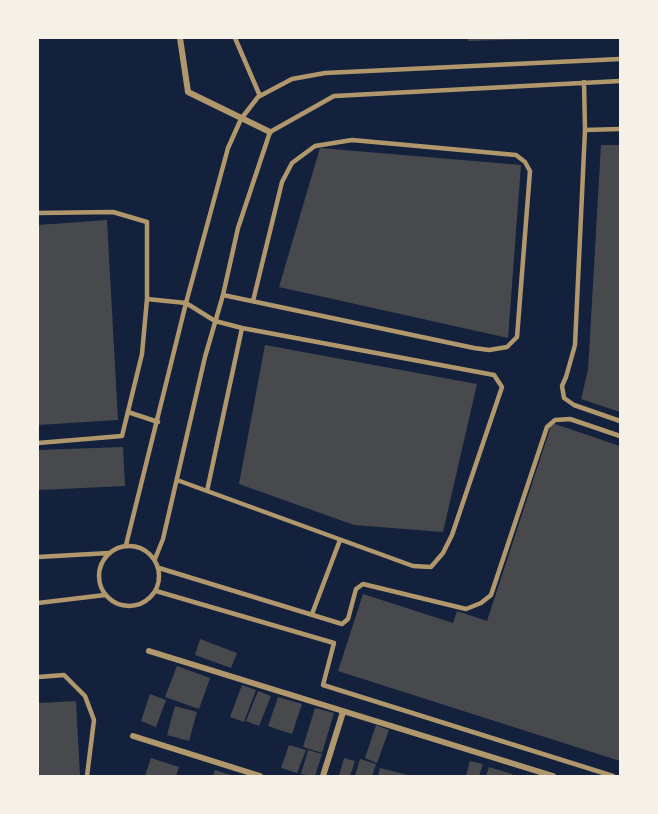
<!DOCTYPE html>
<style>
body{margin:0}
#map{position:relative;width:658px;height:814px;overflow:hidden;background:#14213d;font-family:"Golos Text",sans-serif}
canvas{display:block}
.frame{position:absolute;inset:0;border:39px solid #f6f1e7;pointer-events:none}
</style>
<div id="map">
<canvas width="658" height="814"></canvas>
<div class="frame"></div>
</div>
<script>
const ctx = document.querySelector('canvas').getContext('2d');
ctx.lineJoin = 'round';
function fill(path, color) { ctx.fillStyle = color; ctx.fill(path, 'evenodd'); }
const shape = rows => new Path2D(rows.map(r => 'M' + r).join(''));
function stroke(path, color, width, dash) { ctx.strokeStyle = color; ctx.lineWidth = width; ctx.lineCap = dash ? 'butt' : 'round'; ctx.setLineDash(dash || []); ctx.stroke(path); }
fill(shape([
 [468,38,530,38,530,39,468,41],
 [601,145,620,145,620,412,581,399,588,370],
 [320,148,521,165,508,338,279,287],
 [107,220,118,420,38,425,38,225],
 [265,345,477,384,443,532,354,525,239,484],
 [552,423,620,446,620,761,338,671,363,594,453,623,457,611,487,621],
 [123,447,125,486,39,490,38,450],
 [200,639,237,653,231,668,195,655],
 [177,666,210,678,199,709,165,697],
 [242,685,256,690,244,722,230,717],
 [258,691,271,696,259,726,246,721],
 [150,694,166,700,156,727,141,721],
 [278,697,302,704,292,734,268,726],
 [76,701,80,776,38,776,38,703],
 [175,706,197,712,189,741,167,735],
 [315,708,334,713,322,753,303,747],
 [376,725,389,730,377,763,365,758],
 [289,745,306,750,297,773,281,768],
 [308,750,322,754,315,776,301,774],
 [151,758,179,767,176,776,145,776],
 [344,758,355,761,350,776,339,776],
 [360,759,376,764,372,776,355,776],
 [470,761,483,764,479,776,466,776],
 [489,767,512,774,511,776,486,776],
 [380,768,408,775,407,776,378,776],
 [215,770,234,776,213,776]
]), '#48494c');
stroke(shape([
 [235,38,260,96],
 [584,82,585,130,575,345,566,377,562,386,564,398,574,405,620,421],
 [585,130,620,129],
 [38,213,113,212,147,222,147,299],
 [223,295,474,348,489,350,507,347,517,337,530,171,525,162,516,155,352,140,315,146,292,163,282,182,253,301],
 [128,412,158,422],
 [38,443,122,436,142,354,147,299,186,303,215,321,242,328,494,375,502,387,452,535,443,553,431,567,413,566,207,491,242,328],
 [177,480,207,491],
 [126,545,186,303,228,148,241,119,258,97,292,79,325,73,620,59],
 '99 576a30 30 0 1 1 60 0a30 30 0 1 1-60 0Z',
 [38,557,109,553],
 [155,559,163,539,205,357,223,295,238,228,270,132,334,96,620,81],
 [159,568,342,624,348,619,356,589,363,584,466,609,481,603,491,595,547,427,555,420,570,419,620,436],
 [156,591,334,643,323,685,613,776],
 [38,603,105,595],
 [312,614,340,540],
 [38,677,64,675,85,696,94,720,87,776]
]), '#b1986c', 4.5);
stroke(shape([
 [180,38,188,92,270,132],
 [149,651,553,776],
 [133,736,260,776],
 [323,776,343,712]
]), '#b1986c', 6);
</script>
